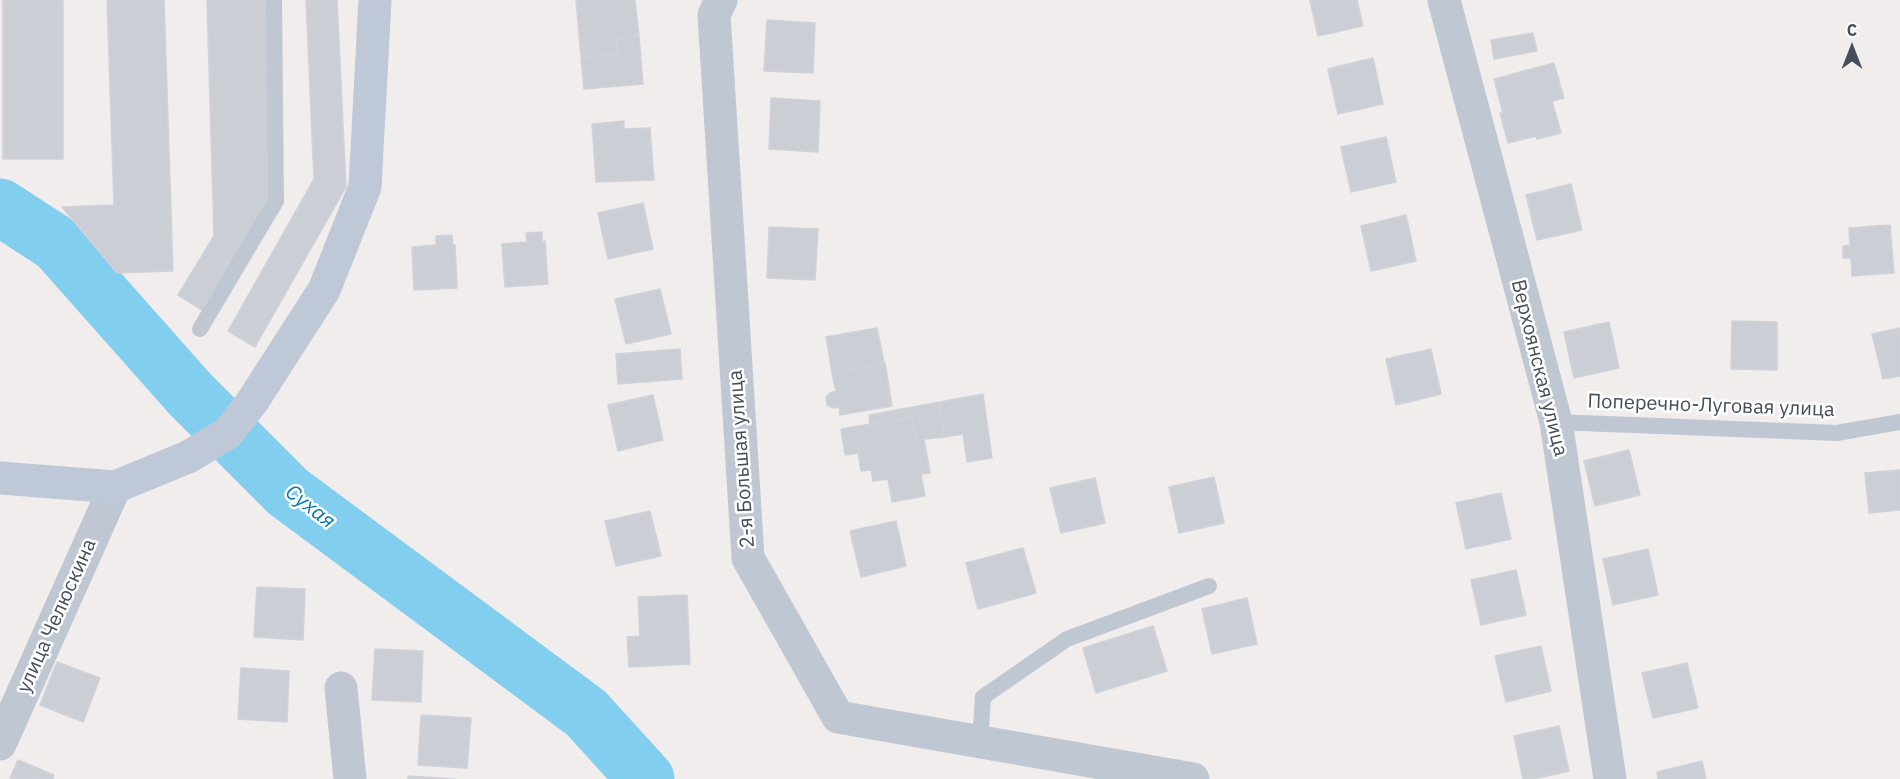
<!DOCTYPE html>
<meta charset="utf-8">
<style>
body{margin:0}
#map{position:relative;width:1900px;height:779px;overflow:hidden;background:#f0edec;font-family:"IBM Plex Sans",sans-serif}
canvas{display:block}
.north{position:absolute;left:1822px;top:18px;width:60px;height:60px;-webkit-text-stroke:4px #fff;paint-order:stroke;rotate:0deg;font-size:16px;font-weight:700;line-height:24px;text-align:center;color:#444e5b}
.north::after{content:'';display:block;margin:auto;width:21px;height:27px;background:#444e5b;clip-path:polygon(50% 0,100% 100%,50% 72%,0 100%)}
</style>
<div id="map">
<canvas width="1900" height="779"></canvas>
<div class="north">С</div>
</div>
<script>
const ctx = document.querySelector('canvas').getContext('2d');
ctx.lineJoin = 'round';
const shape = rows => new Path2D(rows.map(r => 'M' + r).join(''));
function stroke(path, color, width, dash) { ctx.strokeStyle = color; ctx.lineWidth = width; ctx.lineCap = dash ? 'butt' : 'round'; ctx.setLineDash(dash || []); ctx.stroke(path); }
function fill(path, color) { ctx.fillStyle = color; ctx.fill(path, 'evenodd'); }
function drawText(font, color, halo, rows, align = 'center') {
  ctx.font = font + ' "IBM Plex Sans",sans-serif'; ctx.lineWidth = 5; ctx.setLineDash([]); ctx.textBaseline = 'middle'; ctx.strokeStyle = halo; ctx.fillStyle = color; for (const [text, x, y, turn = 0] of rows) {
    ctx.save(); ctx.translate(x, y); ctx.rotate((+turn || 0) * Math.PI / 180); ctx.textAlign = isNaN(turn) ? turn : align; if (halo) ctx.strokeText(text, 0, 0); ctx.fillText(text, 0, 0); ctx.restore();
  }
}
stroke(shape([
 [0,207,57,244,190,394,288,492,586,713,646,779]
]), '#82ceef', 57);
const building = shape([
 [3,0,63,0,63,159,3,159,3,0],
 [107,0,164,0,173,271,117,273,62,207,114,205,107,0],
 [207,0,266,0,272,197,202,310,178,295,214,236,207,0],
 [306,0,337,0,346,187,255,347,228,331,314,179,306,0],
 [576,0,635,0,639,36,616,38,618,54,581,57,576,0],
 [1310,0,1357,0,1363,26,1318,36,1310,0],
 [767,20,815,23,813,73,764,71,767,20],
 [1533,33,1537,51,1494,59,1491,40,1533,33],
 [639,36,643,84,584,89,581,57,618,54,616,38,639,36],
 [1373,58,1383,104,1338,114,1328,69,1373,58],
 [1554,63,1564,98,1552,101,1561,133,1537,139,1536,136,1508,143,1500,113,1503,113,1494,79,1554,63],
 [771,98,820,101,818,152,769,149,771,98],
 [624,121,624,129,650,128,654,180,596,182,592,124,624,121],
 [1386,137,1396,182,1351,192,1341,147,1386,137],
 [1571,184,1582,230,1537,240,1526,195,1571,184],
 [643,203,653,249,608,259,598,213,643,203],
 [1406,215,1416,261,1371,271,1361,226,1406,215],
 [1890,225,1894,273,1852,276,1851,258,1843,258,1843,246,1850,245,1849,228,1890,225],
 [769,227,818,229,815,280,767,278,769,227],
 [542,232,542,242,545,241,548,284,505,287,502,244,527,242,526,233,542,232],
 [452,235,453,245,455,245,457,288,414,290,412,247,436,245,436,236,452,235],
 [660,289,671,334,626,344,615,299,660,289],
 [1732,321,1777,322,1777,370,1731,369,1732,321],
 [1609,322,1619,368,1574,378,1564,332,1609,322],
 [877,328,884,363,832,373,826,337,877,328],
 [1900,328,1900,376,1883,379,1872,334,1900,328],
 [680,349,682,379,618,384,616,354,680,349],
 [1431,349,1441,394,1396,405,1386,359,1431,349],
 [885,363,892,406,840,415,839,407,833,408,827,405,826,397,830,393,836,391,832,373,885,363],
 [983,394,992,458,967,462,963,434,944,437,940,402,983,394],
 [653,395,663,440,618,451,608,405,653,395],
 [940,402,944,437,916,440,912,417,870,424,869,415,940,402],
 [912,417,916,440,924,439,930,473,921,474,925,496,892,502,888,479,873,481,871,470,861,471,858,453,845,455,841,429,912,417],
 [1629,450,1640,495,1595,506,1584,461,1629,450],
 [1900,470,1900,510,1869,513,1865,473,1900,470],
 [1214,477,1224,523,1179,533,1169,487,1214,477],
 [1095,478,1105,523,1061,533,1050,488,1095,478],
 [1501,493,1511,539,1466,549,1456,503,1501,493],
 [650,511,661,556,616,566,605,521,650,511],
 [896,521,906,566,861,577,850,531,896,521],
 [1023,548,1036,593,978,609,966,563,1023,548],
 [1648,549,1658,595,1613,605,1603,559,1648,549],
 [1516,570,1526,615,1481,625,1471,580,1516,570],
 [257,587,305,589,303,640,254,637,257,587],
 [687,595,690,664,629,667,627,637,640,636,638,597,687,595],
 [1247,598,1257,644,1212,654,1202,609,1247,598],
 [1153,626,1167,671,1096,693,1083,648,1153,626],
 [1541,646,1551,691,1506,702,1495,656,1541,646],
 [375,649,423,651,421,702,372,700,375,649],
 [57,662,100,678,83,722,40,705,57,662],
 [1687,663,1698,708,1653,718,1642,673,1687,663],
 [241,668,289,671,287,722,238,719,241,668],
 [421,715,471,718,467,768,418,765,421,715],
 [1559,726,1569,771,1534,779,1523,779,1514,736,1559,726],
 [18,760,54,775,53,779,10,778,18,760],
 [1702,761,1706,779,1658,779,1657,772,1702,761],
 [408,776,455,779,408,779,408,776]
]);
fill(building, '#cbced5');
stroke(building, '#d0d2d9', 1.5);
stroke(shape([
 [200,329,276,201,274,0],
 [1556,422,1837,433,1900,422],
 [980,742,983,697,1067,639,1209,586]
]), '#bfc7d3', 16);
stroke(shape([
 [721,0,714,15,748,558,838,717,1193,779],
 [1444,0,1556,422,1610,779],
 [341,688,350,779],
 [0,744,115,487]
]), '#bfc7d3', 33);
stroke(shape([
 [0,478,115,487,188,457,228,433,252,402,324,290,365,187,375,0]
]), '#bec8d7', 33);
drawText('20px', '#444e5b', '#fff', [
 ["Верхоянская улица",1539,368,76],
 ["Поперечно-Луговая улица",1711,406,2],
 ["2-я Большая улица",742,459,-94],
 ["улица Челюскина",57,616,-66]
]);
drawText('italic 21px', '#0679ac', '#fff', [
 ["Сухая",310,507,38]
]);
</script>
